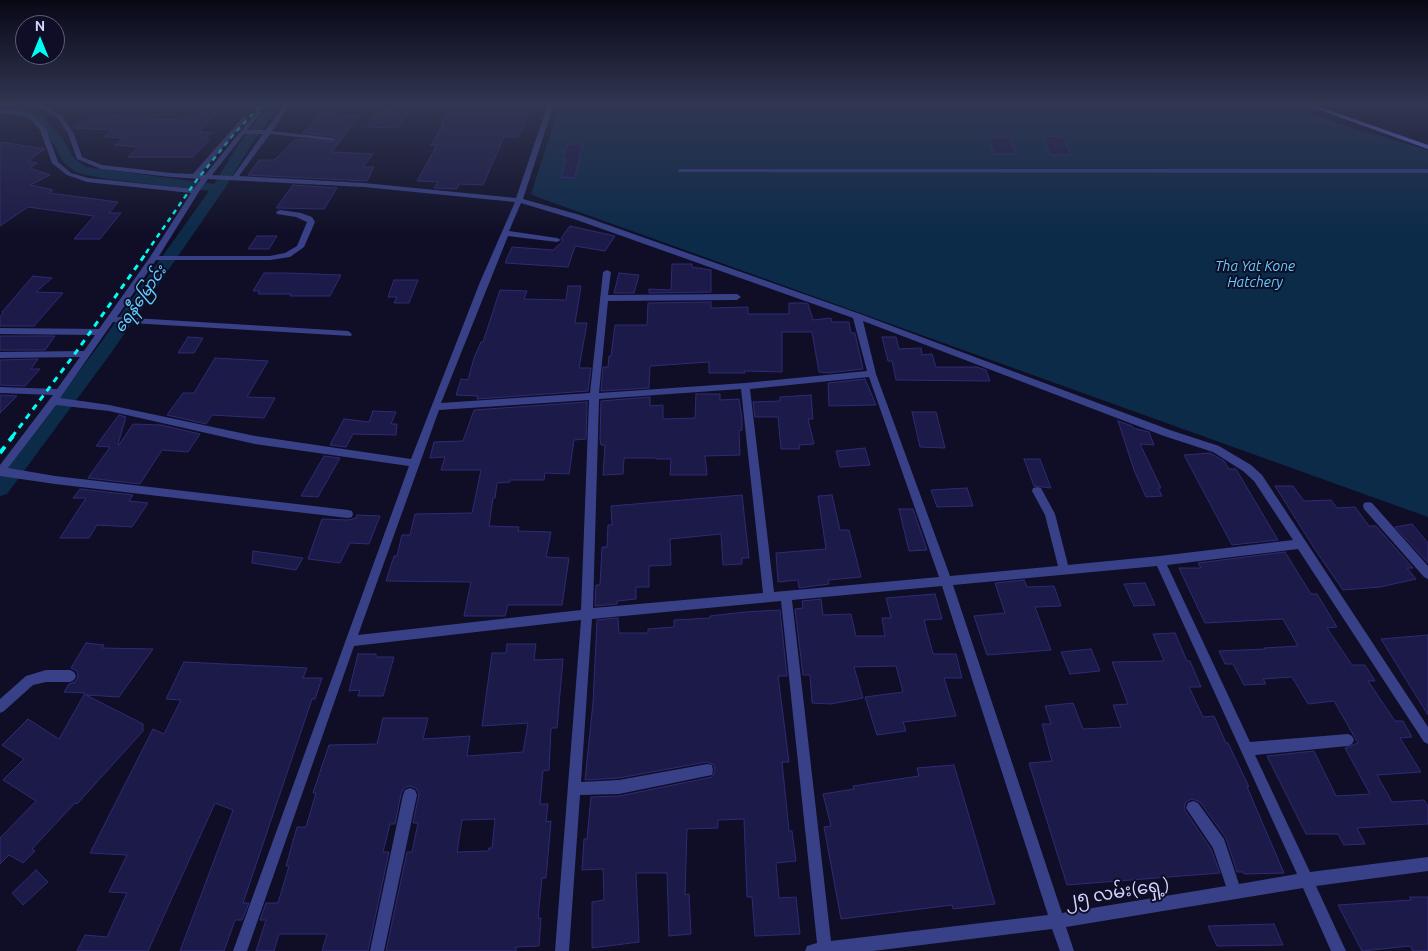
<!DOCTYPE html>
<meta charset="utf-8">
<style>
body{margin:0}
#map{position:relative;width:1428px;height:951px;overflow:hidden;background:#0f0e26;font-family:Ubuntu,sans-serif}
canvas{display:block}
.north{position:absolute;left:15px;top:15px;width:50px;height:50px;box-sizing:border-box;background:#0f0e26;border:1px solid #5e5e7d;border-radius:50%;rotate:0deg;font-size:14px;font-weight:700;line-height:20px;text-align:center;color:#d4d5ff}
.north::after{content:'';display:block;margin:auto;width:18px;height:22px;background:#00fff2;clip-path:polygon(50% 0,100% 100%,50% 72%,0 100%)}
</style>
<div id="map">
<canvas width="1428" height="951"></canvas>
<div class="north">N</div>
</div>
<script>
const ctx = document.querySelector('canvas').getContext('2d');
ctx.lineJoin = 'round';
function fill(path, color) { ctx.fillStyle = color; ctx.fill(path, 'evenodd'); }
const shape = rows => new Path2D(rows.map(r => 'M' + r).join(''));
function stroke(path, color, width, dash) { ctx.strokeStyle = color; ctx.lineWidth = width; ctx.lineCap = dash ? 'butt' : 'round'; ctx.setLineDash(dash || []); ctx.stroke(path); }
function drawText(font, color, halo, rows, align = 'center') {
  ctx.font = font + ' Ubuntu,"Noto Sans Myanmar",sans-serif'; ctx.lineWidth = 4; ctx.setLineDash([]); ctx.textBaseline = 'middle'; ctx.strokeStyle = halo; ctx.fillStyle = color; for (const [text, x, y, turn = 0] of rows) {
    ctx.save(); ctx.translate(x, y); ctx.rotate((+turn || 0) * Math.PI / 180); ctx.textAlign = isNaN(turn) ? turn : align; if (halo) ctx.strokeText(text, 0, 0); ctx.fillText(text, 0, 0); ctx.restore();
  }
}
fill(shape([
 [560,104,1289,104,1336,123,1428,150,1428,517,540,198,531,194]
]), '#0b2b49');
fill(shape([
 [0,104,22,107,43,117,62,138,74,158,86,167,214,184,240,142,269,104,281,104,252,143,225,188,111,353,7,494,0,496,0,475,99,345,209,191,107,179,77,173,64,163,53,143,35,123,15,112,0,111,0,104]
]), '#0b2b49');
const building = shape([
 [331,104,345,104,337,114,360,115,332,152,373,154,363,167,374,167,367,181,248,175,259,160,274,160,296,139,336,142,338,140,333,136,302,133,331,104],
 [396,104,413,105,397,128,367,127,380,108,393,108,396,104],
 [451,104,533,105,518,137,504,137,483,185,459,184,457,189,434,188,438,182,417,181,437,145,431,145,444,122,442,122,451,104],
 [197,111,217,112,199,132,212,132,206,139,210,139,193,157,128,157,139,147,115,145,123,138,104,137,112,130,73,128,94,115,109,117,111,115,148,118,147,119,189,120,197,111],
 [1043,136,1063,137,1071,155,1050,155,1043,136],
 [989,137,1010,137,1016,154,994,154,989,137],
 [0,142,45,149,28,161,37,163,30,168,50,175,30,185,53,190,49,193,118,202,109,213,121,213,100,239,74,239,94,216,28,207,0,226,0,142],
 [568,144,583,144,575,178,561,177,566,159,562,159,568,144],
 [293,185,337,188,324,209,276,208,293,185],
 [570,226,615,236,605,251,575,246,568,267,505,263,512,247,553,250,563,241,561,238,570,226],
 [257,236,277,236,269,249,248,249,257,236],
 [672,264,692,264,692,267,711,270,711,292,649,293,649,289,671,290,672,264],
 [264,273,288,273,341,275,330,296,290,296,291,294,258,294,260,291,253,291,264,273],
 [619,273,639,275,634,293,614,293,619,273],
 [33,276,52,278,36,292,63,293,34,326,0,326,0,317,3,313,2,312,33,276],
 [394,280,418,280,409,303,394,303,397,297,388,297,394,280],
 [568,286,581,286,575,323,587,323,579,368,591,368,588,391,477,399,478,396,456,395,461,379,468,380,474,358,481,342,483,342,500,290,527,291,524,299,566,300,568,286],
 [711,302,711,308,748,307,748,314,789,314,789,303,804,303,808,304,813,320,831,318,832,322,849,322,851,333,855,333,863,369,828,373,819,372,812,332,782,332,782,372,744,371,745,373,709,373,709,362,650,366,649,388,601,391,603,367,608,367,609,356,611,356,615,325,647,325,648,303,711,302],
 [0,336,55,336,45,350,0,350,0,336],
 [188,337,203,338,194,353,178,353,188,337],
 [882,337,896,337,899,349,921,348,922,355,932,354,936,367,977,367,986,370,990,381,896,380,892,361,888,361,882,337],
 [215,358,268,361,247,397,275,398,264,418,212,415,206,424,167,415,183,393,194,393,215,358],
 [38,359,31,369,40,369,25,386,0,385,0,360,38,359],
 [865,379,876,405,829,406,828,383,865,379],
 [696,394,720,394,720,400,739,399,742,418,742,430,739,431,740,455,705,456,707,475,670,475,671,459,656,459,656,458,624,458,623,474,603,475,605,445,601,445,600,439,601,401,650,397,650,406,663,405,663,419,695,418,696,394],
 [0,395,17,396,0,413,0,395],
 [811,395,813,419,808,419,814,444,799,445,800,449,781,449,778,417,755,417,753,402,780,401,780,397,811,395],
 [587,402,586,439,574,440,569,474,545,473,544,480,510,480,510,482,497,483,495,498,493,498,489,526,519,527,518,531,551,532,546,557,569,558,562,605,508,605,505,616,464,616,471,582,386,581,394,556,397,556,402,535,410,535,415,514,472,513,481,470,441,470,445,457,430,458,434,442,463,441,474,410,587,402],
 [373,411,396,412,391,424,397,424,396,435,353,434,346,447,330,445,344,419,369,422,373,411],
 [912,412,936,412,945,448,920,447,912,412],
 [119,415,126,417,118,444,119,445,133,424,161,425,200,434,188,452,162,450,140,484,88,478,110,447,96,446,119,415],
 [1118,421,1132,426,1133,428,1149,432,1154,445,1140,444,1161,488,1158,488,1162,496,1146,497,1134,470,1118,421],
 [865,448,870,465,840,467,836,451,865,448],
 [1210,453,1224,461,1229,469,1236,469,1278,540,1232,545,1184,455,1210,453],
 [324,456,340,458,318,497,301,496,324,456],
 [1024,459,1040,459,1051,488,1034,486,1024,459],
 [1275,486,1293,486,1304,501,1331,500,1337,508,1355,507,1369,526,1376,526,1413,568,1407,568,1416,579,1380,587,1343,590,1316,551,1275,486],
 [967,488,973,506,937,507,931,490,967,488],
 [80,489,133,495,129,501,148,503,132,527,97,525,89,538,60,538,86,498,73,498,80,489],
 [742,495,749,558,742,558,742,564,723,565,721,534,670,539,671,565,649,566,649,587,636,587,636,599,617,601,617,604,595,606,596,585,600,585,602,547,607,547,608,525,612,525,611,506,742,495],
 [832,495,840,530,849,530,861,577,828,580,829,584,799,588,798,580,778,582,776,553,826,549,818,496,832,495],
 [899,509,913,509,927,550,909,551,899,509],
 [357,515,380,516,369,544,350,543,340,563,308,559,322,519,348,520,356,518,357,515],
 [1412,524,1428,543,1428,563,1395,527,1412,524],
 [253,551,303,558,296,570,252,563,253,551],
 [1285,552,1311,594,1317,594,1337,627,1327,628,1352,665,1365,665,1375,681,1368,681,1395,721,1403,721,1412,737,1400,738,1421,772,1377,775,1392,802,1424,800,1428,806,1428,824,1357,828,1365,844,1344,845,1338,834,1306,834,1267,756,1314,751,1336,796,1370,794,1345,748,1358,743,1334,701,1308,704,1292,677,1263,679,1266,684,1244,685,1233,664,1225,664,1219,651,1265,649,1264,648,1298,646,1283,619,1205,623,1179,568,1201,568,1198,563,1285,552],
 [1024,580,1027,587,1054,586,1061,606,1035,607,1051,650,987,655,974,616,1005,613,995,583,1024,580],
 [1145,583,1155,605,1134,606,1124,584,1145,583],
 [935,594,942,619,924,620,933,654,956,654,962,678,944,678,956,716,903,722,906,731,877,735,865,697,903,692,896,666,854,667,863,698,831,704,812,703,810,675,803,675,795,609,803,608,802,601,821,599,823,615,851,614,856,636,885,636,882,618,891,618,886,598,935,594],
 [780,610,787,676,778,676,789,762,782,762,789,831,792,831,796,861,776,863,779,898,796,897,800,934,755,936,752,897,747,897,744,819,718,820,718,828,687,829,685,895,689,894,691,934,669,936,667,873,636,873,639,942,592,948,592,902,604,900,603,869,582,870,584,839,587,839,591,797,619,796,712,777,715,770,714,765,707,762,619,778,585,780,593,703,597,620,618,618,619,633,648,633,648,629,674,627,674,620,710,618,710,616,745,612,780,610],
 [1175,633,1187,661,1190,661,1201,687,1189,687,1203,717,1214,716,1226,743,1228,743,1249,787,1247,787,1284,873,1244,874,1243,872,1237,872,1226,838,1200,802,1192,799,1186,802,1184,809,1211,849,1220,873,1067,885,1029,763,1052,761,1042,724,1051,724,1045,706,1073,703,1083,729,1121,727,1113,705,1128,704,1112,662,1164,661,1153,634,1175,633],
 [1428,635,1428,715,1381,639,1428,635],
 [86,643,104,645,102,648,153,649,119,697,86,695,143,724,143,731,77,804,75,803,32,849,35,851,23,863,9,855,0,864,0,838,36,801,3,780,24,759,2,745,28,719,59,739,85,693,64,692,69,684,75,682,78,677,77,671,71,668,86,643],
 [507,644,536,644,534,660,563,659,557,728,551,728,549,770,543,771,540,804,548,804,546,822,551,821,546,878,542,878,538,918,541,918,539,946,516,947,516,951,386,951,407,852,412,852,418,823,413,823,419,794,416,788,409,786,404,788,401,794,395,824,390,824,383,852,389,852,368,951,322,951,327,934,279,934,274,951,256,951,266,920,260,920,266,903,278,903,289,866,286,866,297,827,306,827,316,793,313,793,329,745,377,744,383,718,428,718,423,739,470,736,467,756,523,752,528,723,482,726,492,653,506,653,507,644],
 [495,819,492,848,489,848,488,851,457,852,462,820,495,819],
 [1091,649,1100,671,1070,674,1061,652,1091,649],
 [358,654,376,654,376,657,394,657,383,696,358,696,360,690,349,691,358,654],
 [184,662,307,668,303,678,322,678,315,699,312,699,243,903,249,903,242,920,235,920,224,951,180,951,233,810,215,803,148,951,77,951,85,935,107,937,127,893,109,892,127,855,90,853,153,729,164,734,181,700,166,699,184,662],
 [954,765,995,904,953,909,952,905,841,919,824,827,831,826,823,794,854,789,853,786,919,776,917,768,954,765],
 [36,870,48,882,23,905,12,893,36,870],
 [1410,897,1428,897,1428,951,1413,951,1410,946,1362,951,1338,905,1411,900,1410,897],
 [1274,924,1283,945,1217,946,1208,926,1274,924]
]);
fill(building, '#1c1a48');
stroke(building, '#2f2b74', 1);
fill(shape([
 [32,104,39,104,62,116,74,134,82,157,102,165,171,173,193,174,243,117,247,117,247,119,200,174,205,175,263,104,269,104,247,130,266,130,285,104,291,104,272,131,333,138,336,140,335,141,270,134,239,176,364,183,516,198,548,104,554,104,523,199,580,215,860,314,1170,430,1219,446,1251,465,1262,475,1428,727,1428,744,1424,742,1298,549,1167,565,1250,742,1348,734,1352,736,1354,740,1352,744,1348,746,1255,755,1310,872,1428,857,1428,871,1316,886,1346,951,1331,951,1303,888,1066,927,1074,951,1060,951,1052,929,873,951,805,951,807,946,817,943,781,601,592,619,581,782,619,780,707,764,712,765,713,770,712,775,707,776,619,794,580,795,569,951,555,951,581,620,354,646,247,951,233,951,409,466,255,444,109,411,56,405,8,468,55,476,348,510,352,511,353,514,352,517,348,518,55,484,0,476,0,465,53,395,0,393,0,387,57,389,80,357,0,358,0,352,84,351,95,335,0,334,0,328,99,329,150,257,191,193,87,182,67,175,52,163,40,130,30,119,20,115,0,113,0,109,21,111,34,117,46,129,58,162,71,173,88,178,194,189,201,179,171,177,101,169,77,159,68,134,58,118,32,104],
 [244,134,263,134,233,176,212,175,244,134],
 [208,179,364,187,515,202,480,282,411,459,255,436,109,405,60,398,113,322,351,336,352,334,348,331,117,317,156,260,270,260,290,257,304,247,315,222,312,217,301,213,280,210,276,212,277,214,296,217,307,222,297,246,285,253,270,256,159,256,200,190,208,179],
 [521,203,574,219,853,318,867,371,745,383,599,393,608,301,737,300,741,297,737,294,608,295,611,272,607,270,603,272,590,393,441,403,508,236,557,242,561,240,557,238,509,231,521,203],
 [863,321,1164,436,1213,452,1243,471,1254,481,1293,540,1160,556,1068,565,1055,514,1041,488,1037,487,1033,488,1032,491,1045,515,1058,566,950,576,876,374,863,321],
 [869,377,939,577,774,592,750,389,869,377],
 [741,389,763,593,593,608,599,399,741,389],
 [589,400,581,610,358,635,439,410,589,400],
 [1157,566,1297,874,1239,884,1224,839,1198,803,1193,801,1188,803,1186,808,1213,848,1226,886,1062,913,953,585,1157,566],
 [942,586,1048,915,831,941,792,600,942,586],
 [680,169,1428,169,1428,173,678,172,678,170,680,169],
 [1368,502,1372,503,1428,566,1428,579,1424,577,1364,509,1363,506,1364,503,1368,502],
 [46,670,70,670,74,672,76,676,74,680,70,682,46,682,33,685,4,711,0,713,0,699,26,676,46,670],
 [410,788,415,790,417,795,384,951,370,951,403,795,405,790,410,788]
]), '#384187');
fill(shape([
 [1303,104,1311,104,1428,145,1428,149,1303,104]
]), '#6b7dff');
stroke(shape([
 [146,253,196,181,233,135,262,104]
]), '#00fff2', 2.5, [5, 4.5]);
stroke(shape([
 [12,437,74,355,147,252]
]), '#00fff2', 3, [6, 5.5]);
stroke(shape([
 [0,453,13,436]
]), '#00fff2', 4, [8, 7]);
const sky = ctx.createLinearGradient(0, 0, 0, 237);
sky.addColorStop(0, '#080815');
sky.addColorStop(0.44, '#313652');
sky.addColorStop(1, '#31365200');
ctx.fillStyle = sky;
ctx.fillRect(0, 0, 1428, 237);
drawText('italic 14px', '#62ceff', '#0f0e26', [
 ["Tha Yat Kone",1255,266],
 ["Hatchery",1255,282]
]);
drawText('italic 16px', '#62ceff', '#0f0e26', [
 ["ရေနီမြောင်း",140,299,-55]
]);
drawText('18px', '#d4d5ff', '#0f0e26', [
 ["၂၅ လမ်း(ရှေ့)",1117,892,-9]
]);
</script>
